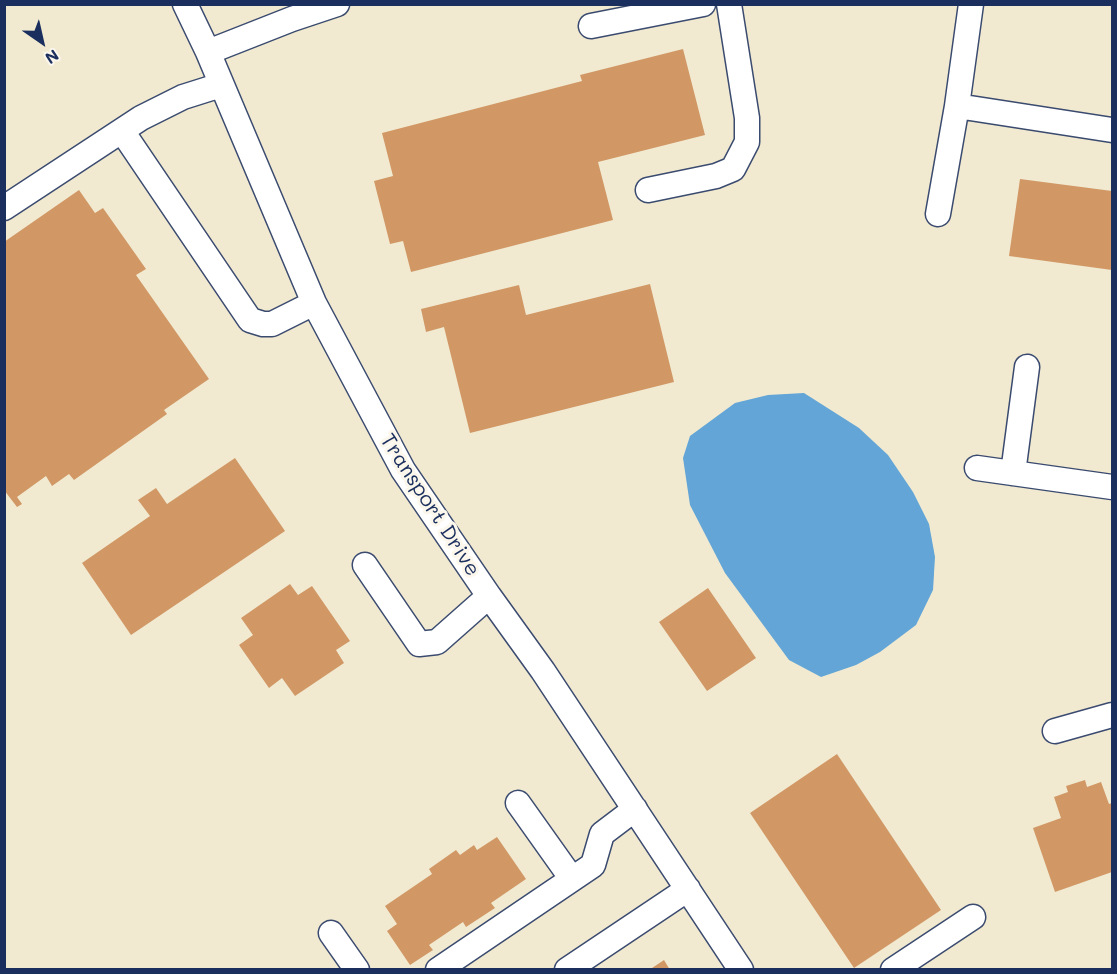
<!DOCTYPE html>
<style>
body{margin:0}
#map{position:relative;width:1117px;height:974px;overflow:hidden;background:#f1ead1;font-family:Mali,sans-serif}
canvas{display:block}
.frame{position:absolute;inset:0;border:6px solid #1b2f5e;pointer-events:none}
.north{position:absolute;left:12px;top:12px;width:60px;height:60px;-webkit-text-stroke:4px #fbf7ec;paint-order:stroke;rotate:146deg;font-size:16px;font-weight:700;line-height:24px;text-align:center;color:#1b2f5e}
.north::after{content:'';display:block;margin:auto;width:21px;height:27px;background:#1b2f5e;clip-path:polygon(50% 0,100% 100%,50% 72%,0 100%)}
</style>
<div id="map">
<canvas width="1117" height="974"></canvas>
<div class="frame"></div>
<div class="north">N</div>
</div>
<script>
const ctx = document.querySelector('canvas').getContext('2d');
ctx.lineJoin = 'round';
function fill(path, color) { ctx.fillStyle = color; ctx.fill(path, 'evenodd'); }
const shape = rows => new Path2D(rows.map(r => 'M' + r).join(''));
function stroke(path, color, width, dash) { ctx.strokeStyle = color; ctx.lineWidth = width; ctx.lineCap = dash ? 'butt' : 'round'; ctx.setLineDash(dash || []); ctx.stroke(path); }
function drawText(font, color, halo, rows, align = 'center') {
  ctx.font = font + ' Mali,sans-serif'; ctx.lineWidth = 6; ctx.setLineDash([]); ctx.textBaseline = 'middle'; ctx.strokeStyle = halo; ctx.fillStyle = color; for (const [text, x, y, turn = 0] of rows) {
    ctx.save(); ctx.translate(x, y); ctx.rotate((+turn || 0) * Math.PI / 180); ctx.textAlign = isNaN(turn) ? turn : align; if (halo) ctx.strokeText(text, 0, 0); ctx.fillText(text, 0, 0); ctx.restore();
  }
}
fill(shape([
 [804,393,859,428,888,455,913,492,929,524,935,557,933,590,916,625,880,652,856,665,821,677,789,660,725,573,690,505,683,458,690,436,735,403,768,395]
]), '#62a5d6');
fill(shape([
 [683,49,705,135,598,162,613,220,411,272,403,241,390,244,374,181,393,176,382,133,582,81,580,75],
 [1020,179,1112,191,1112,270,1009,256],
 [79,190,95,213,103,208,146,269,136,275,209,379,164,410,167,414,74,480,69,474,52,486,46,476,17,497,22,504,17,507,4,490,4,242],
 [650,284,674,382,470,433,444,327,426,332,421,309,519,285,526,315],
 [235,458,285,531,131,635,82,563,150,516,138,500,156,488,167,504],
 [290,584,298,595,312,586,350,641,336,650,344,663,295,696,282,678,269,688,239,645,253,635,241,618],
 [708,588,756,658,707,691,659,622],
 [837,754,941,910,854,968,750,813],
 [1085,780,1087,787,1101,782,1109,804,1112,803,1112,872,1055,892,1033,828,1061,818,1054,797,1068,792,1066,786],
 [497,837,526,879,491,903,495,908,466,927,463,922,429,945,433,950,410,965,387,931,397,924,385,906,432,874,429,869,456,850,460,855,474,845,477,850],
 [664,960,670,970,649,970]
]), '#d19866');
const minor = shape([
 [185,4,208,52,314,303,403,470,489,596,543,671,741,970],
 [971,4,957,106,1112,130],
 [591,26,703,4],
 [208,52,292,19,337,4],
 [122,131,250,320,263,324,272,324,314,303],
 [648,190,716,176,733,169,747,142,747,118,729,4],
 [4,208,141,118,183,97,221,85],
 [938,214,957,106],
 [977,468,1112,487],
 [1013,473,1027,367],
 [365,565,419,644,437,642,489,596],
 [1055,731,1112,715],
 [518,803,572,879],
 [331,933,357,970],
 [438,970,593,865,602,834,635,809],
 [567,970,688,889],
 [893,970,973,917]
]);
stroke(minor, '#3b4b6f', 27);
stroke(minor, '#fff', 24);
drawText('21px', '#1b2f5e', '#fbf7ec', [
 ["Transport Drive",430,505,57]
]);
</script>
